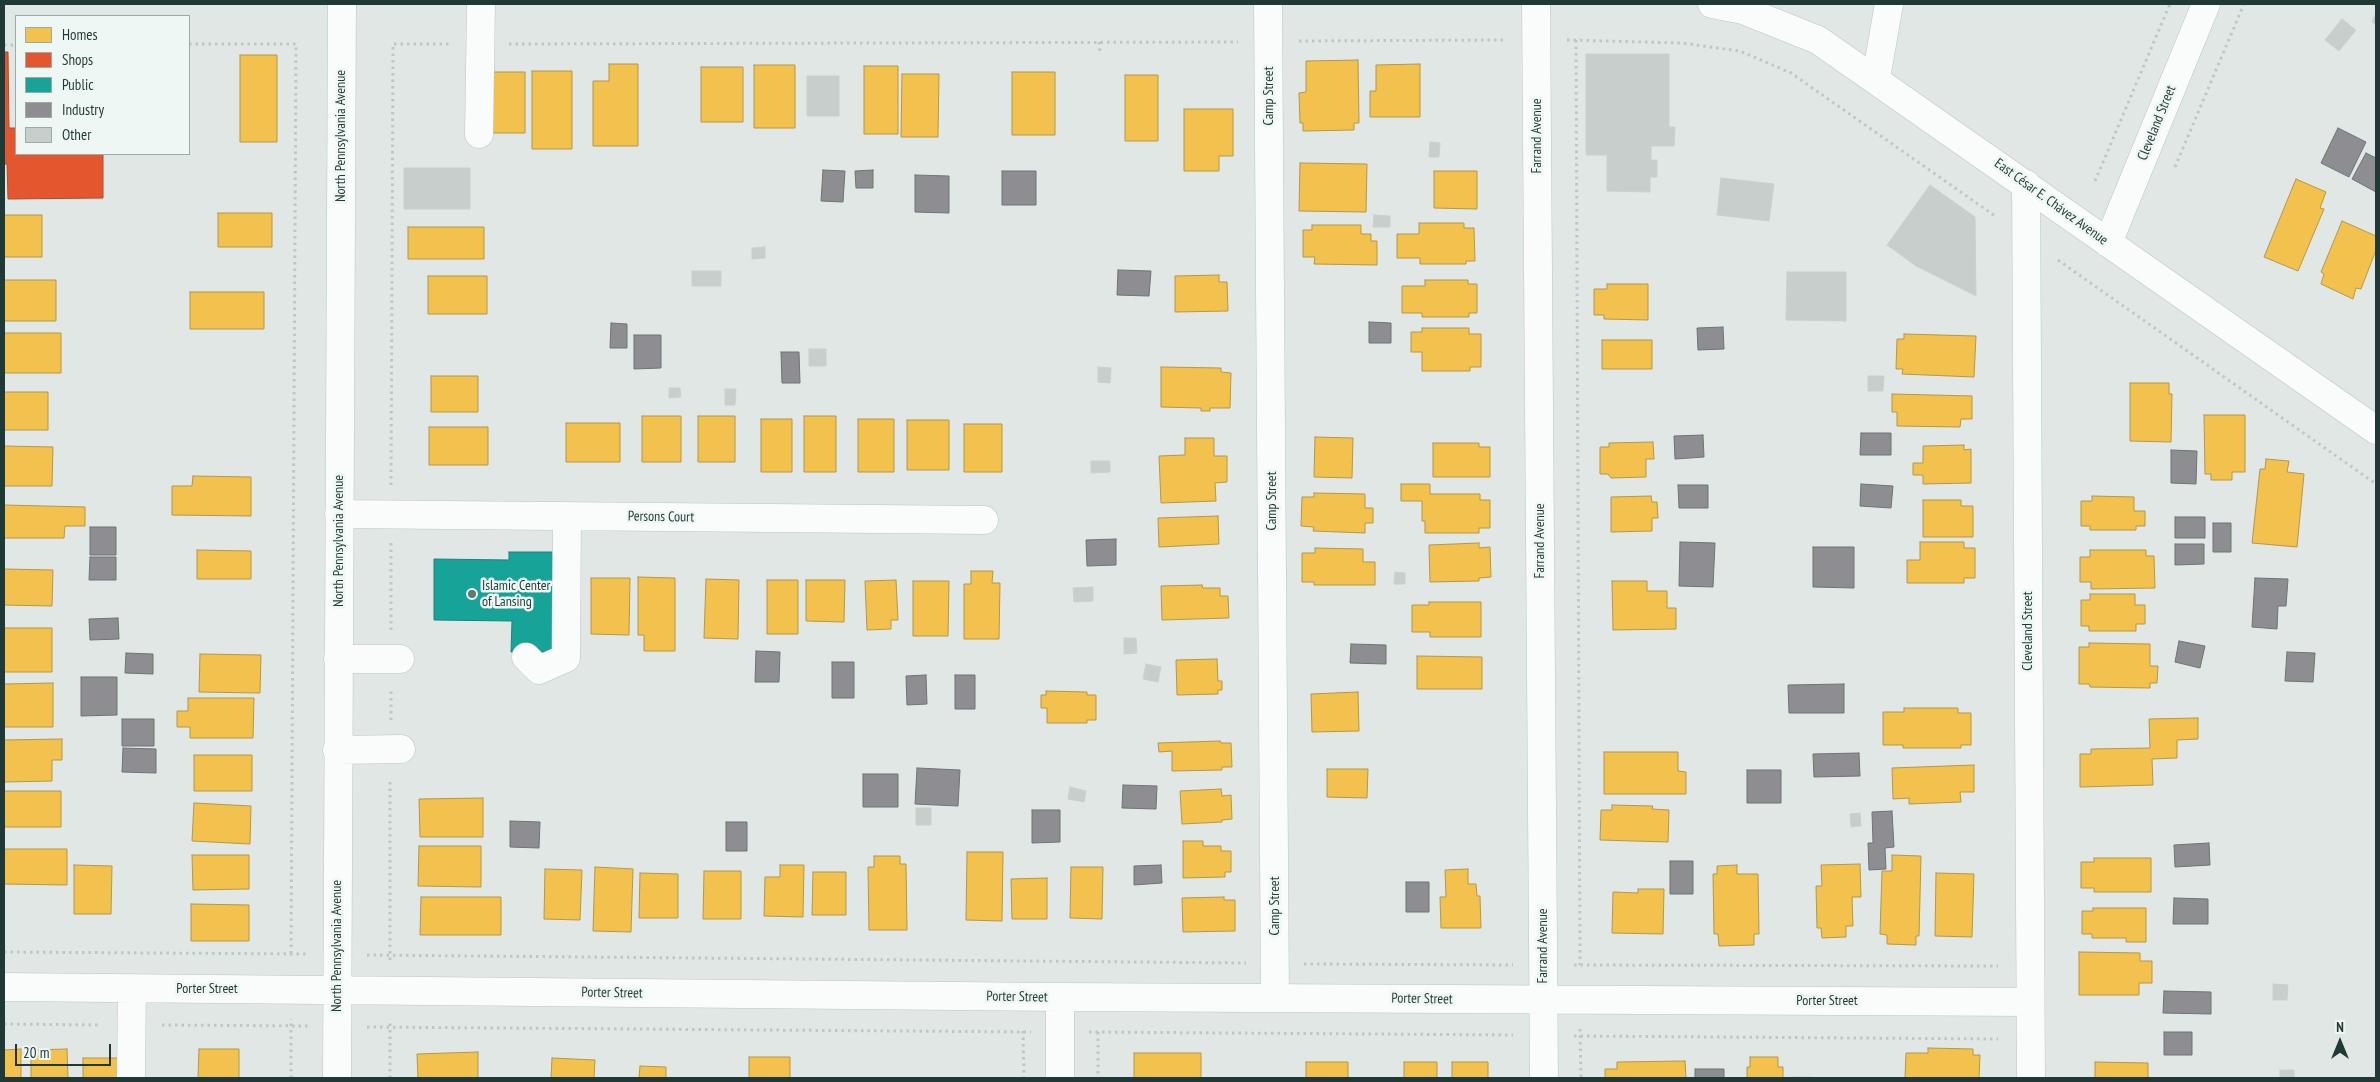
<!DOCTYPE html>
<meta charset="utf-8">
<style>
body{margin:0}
#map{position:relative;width:2380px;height:1082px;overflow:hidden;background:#e1e7e5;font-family:"PT Sans Narrow",sans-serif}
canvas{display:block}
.frame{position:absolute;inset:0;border:5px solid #1f3a36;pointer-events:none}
.legend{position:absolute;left:15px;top:15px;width:175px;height:140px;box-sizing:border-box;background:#eef7f4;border:1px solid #9baba8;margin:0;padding:6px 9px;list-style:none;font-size:15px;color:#1f3a36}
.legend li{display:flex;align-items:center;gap:10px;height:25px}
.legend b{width:25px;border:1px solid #9baba8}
.north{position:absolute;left:2315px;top:1017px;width:50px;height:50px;-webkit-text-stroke:4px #eef7f4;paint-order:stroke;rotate:0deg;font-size:14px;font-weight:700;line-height:20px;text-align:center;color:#1f3a36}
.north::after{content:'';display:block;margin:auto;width:18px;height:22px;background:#1f3a36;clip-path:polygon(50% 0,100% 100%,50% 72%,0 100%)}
.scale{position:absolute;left:15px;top:1044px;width:96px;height:22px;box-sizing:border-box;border:2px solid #1f3a36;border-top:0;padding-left:6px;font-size:15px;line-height:18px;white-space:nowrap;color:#1f3a36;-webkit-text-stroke:4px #eef7f4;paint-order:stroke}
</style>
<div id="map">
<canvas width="2380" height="1082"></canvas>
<div class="frame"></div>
<ul class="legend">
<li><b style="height:14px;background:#f2c14e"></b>Homes</li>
<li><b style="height:14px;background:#e4572e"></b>Shops</li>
<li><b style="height:14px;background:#17a398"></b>Public</li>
<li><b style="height:14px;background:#8d8d92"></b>Industry</li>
<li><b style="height:14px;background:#c8cecc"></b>Other</li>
</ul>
<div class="north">N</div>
<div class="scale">20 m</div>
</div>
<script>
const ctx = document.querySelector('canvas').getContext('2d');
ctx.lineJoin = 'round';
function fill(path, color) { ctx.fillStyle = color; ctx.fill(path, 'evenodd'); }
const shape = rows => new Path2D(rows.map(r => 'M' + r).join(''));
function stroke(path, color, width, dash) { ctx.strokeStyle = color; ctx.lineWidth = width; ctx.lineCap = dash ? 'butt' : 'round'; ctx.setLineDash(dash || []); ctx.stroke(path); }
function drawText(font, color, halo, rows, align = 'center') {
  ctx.font = font + ' "PT Sans Narrow",sans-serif'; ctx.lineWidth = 5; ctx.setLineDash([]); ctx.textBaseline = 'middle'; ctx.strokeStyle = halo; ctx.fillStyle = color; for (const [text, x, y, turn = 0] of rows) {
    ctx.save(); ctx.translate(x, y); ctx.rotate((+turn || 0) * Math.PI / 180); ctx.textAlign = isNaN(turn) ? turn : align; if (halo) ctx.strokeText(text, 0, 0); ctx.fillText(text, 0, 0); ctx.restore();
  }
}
const homes = shape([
 [240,55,277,55,277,142,240,142,240,55],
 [1358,60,1359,123,1354,123,1354,130,1303,131,1303,123,1300,123,1299,93,1306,92,1306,61,1358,60],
 [609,64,638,64,638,146,593,146,593,81,609,81,609,64],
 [1420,64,1420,117,1370,117,1370,91,1376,91,1376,65,1420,64],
 [754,65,795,65,795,128,754,128,754,65],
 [864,66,898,66,898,134,864,134,864,66],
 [701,67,743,67,743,122,701,122,701,67],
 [532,71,572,71,572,149,532,149,532,71],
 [484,72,525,72,525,133,484,133,484,72],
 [1012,72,1055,72,1055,135,1012,135,1012,72],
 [902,74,939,74,938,137,901,137,902,74],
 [1125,75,1158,75,1158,141,1125,141,1125,75],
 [1184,109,1233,109,1233,156,1219,156,1219,171,1184,171,1184,109],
 [1300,163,1367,164,1366,212,1299,211,1300,163],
 [1434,171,1477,171,1477,209,1434,208,1434,171],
 [2296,179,2326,192,2320,208,2324,209,2298,271,2264,257,2296,179],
 [218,213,272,213,272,247,218,247,218,213],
 [4,215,42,215,42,257,4,257,4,215],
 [2342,221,2376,236,2376,250,2361,289,2356,288,2353,299,2321,284,2324,274,2321,272,2342,221],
 [1419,223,1464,223,1464,228,1474,228,1475,261,1466,261,1466,264,1420,264,1420,258,1397,258,1397,234,1419,234,1419,223],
 [1312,225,1361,225,1361,234,1371,234,1371,241,1377,241,1377,265,1314,264,1315,257,1303,257,1303,230,1312,230,1312,225],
 [408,227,484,227,484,259,408,259,408,227],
 [1219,275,1219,282,1227,282,1228,311,1175,312,1175,276,1219,275],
 [428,276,487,276,487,314,428,314,428,276],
 [4,280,56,280,56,321,4,321,4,280],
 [1425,280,1468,280,1468,284,1477,284,1477,313,1469,313,1469,317,1422,317,1422,313,1402,313,1402,286,1425,286,1425,280],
 [1607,284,1648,284,1648,320,1604,319,1604,315,1594,315,1594,289,1607,289,1607,284],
 [190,292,264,292,264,329,190,329,190,292],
 [1422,328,1469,328,1469,334,1481,334,1481,367,1470,367,1470,371,1422,371,1422,352,1411,352,1411,332,1422,332,1422,328],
 [4,333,61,333,61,373,4,373,4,333],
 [1904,334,1976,336,1974,377,1902,374,1903,369,1896,369,1897,339,1904,339,1904,334],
 [1602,340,1652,340,1652,369,1602,369,1602,340],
 [1161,367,1221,368,1221,372,1231,373,1230,408,1210,408,1210,411,1201,411,1201,408,1161,407,1161,367],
 [431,376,478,376,478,412,431,412,431,376],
 [2130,383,2169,383,2169,394,2172,394,2171,442,2130,441,2130,383],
 [4,392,48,392,48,430,4,430,4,392],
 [1892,394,1972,396,1972,419,1961,419,1960,427,1897,426,1897,412,1892,412,1892,394],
 [2204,415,2245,415,2245,472,2232,472,2232,480,2211,480,2211,474,2205,474,2204,415],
 [642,416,681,416,681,462,642,462,642,416],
 [698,416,735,416,735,462,698,462,698,416],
 [804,416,836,416,836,472,804,472,804,416],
 [761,419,792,419,792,472,761,472,761,419],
 [858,419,894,419,894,472,858,472,858,419],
 [907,420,949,420,949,470,907,470,907,420],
 [566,423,620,423,620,462,566,462,566,423],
 [964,424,1002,424,1002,472,964,472,964,424],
 [429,427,488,427,488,465,429,465,429,427],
 [1315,437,1353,438,1352,478,1314,477,1315,437],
 [1185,438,1214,438,1214,456,1227,456,1227,482,1215,483,1216,501,1161,503,1159,456,1185,455,1185,438],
 [1653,442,1654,459,1646,459,1646,477,1611,478,1608,474,1600,474,1600,447,1609,447,1609,443,1653,442],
 [1433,443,1479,443,1479,447,1490,447,1490,477,1433,477,1433,443],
 [1964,445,1964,450,1971,449,1971,483,1923,484,1923,475,1913,475,1913,463,1923,463,1923,446,1964,445],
 [4,446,53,447,52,486,4,486,4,446],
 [2266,459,2289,461,2287,472,2304,474,2297,547,2252,543,2260,469,2265,469,2266,459],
 [193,476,251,477,251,516,172,515,172,486,192,486,193,476],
 [1401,484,1430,484,1430,494,1480,494,1480,500,1490,500,1490,528,1479,528,1479,533,1425,533,1425,521,1422,521,1422,501,1401,501,1401,484],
 [1314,493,1365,494,1365,508,1373,508,1373,523,1365,523,1365,533,1313,531,1314,527,1301,526,1302,497,1314,497,1314,493],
 [1651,496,1652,502,1657,502,1658,518,1652,518,1652,531,1611,532,1611,497,1651,496],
 [2092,496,2134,497,2134,511,2145,511,2145,526,2136,526,2136,530,2090,530,2090,526,2081,526,2081,501,2092,501,2092,496],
 [1923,500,1961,500,1961,506,1973,506,1973,537,1923,537,1923,500],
 [4,505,85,507,85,526,65,526,64,538,4,538,4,505],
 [1218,516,1219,544,1159,547,1158,518,1218,516],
 [1920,542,1964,542,1964,548,1975,548,1975,578,1964,578,1964,583,1907,583,1907,560,1920,560,1920,542],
 [1479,543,1479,548,1490,547,1491,577,1479,578,1479,581,1430,582,1429,545,1479,543],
 [1315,548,1363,549,1363,562,1375,562,1375,585,1314,585,1314,582,1302,582,1302,553,1315,553,1315,548],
 [197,550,251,551,251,579,197,579,197,550],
 [2090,550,2146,550,2146,556,2154,556,2155,588,2091,589,2091,582,2080,582,2080,557,2090,557,2090,550],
 [4,569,53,570,52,606,4,605,4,569],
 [971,571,993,571,992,583,1000,583,999,639,964,639,964,584,971,584,971,571],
 [638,577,675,578,675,651,644,651,644,635,638,635,638,577],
 [591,578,630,578,629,635,591,634,591,578],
 [706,579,739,580,738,639,704,638,706,579],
 [767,580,798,580,798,634,767,634,767,580],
 [806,580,845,580,844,622,806,621,806,580],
 [896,580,898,620,891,620,891,629,867,630,865,581,896,580],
 [913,581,949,581,948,636,913,636,913,581],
 [1612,581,1647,581,1647,591,1667,591,1667,608,1676,608,1676,629,1613,630,1612,581],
 [1202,585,1203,588,1220,588,1220,596,1228,596,1229,618,1162,620,1161,586,1202,585],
 [2090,594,2135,594,2135,605,2145,605,2145,624,2136,624,2136,631,2089,631,2089,626,2081,626,2081,600,2090,600,2090,594],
 [1429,602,1481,602,1481,637,1430,637,1430,632,1412,632,1412,605,1429,605,1429,602],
 [4,628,52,628,52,672,4,672,4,628],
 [2089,643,2150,644,2150,666,2158,666,2157,683,2150,683,2150,688,2090,687,2089,684,2079,684,2079,647,2089,647,2089,643],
 [200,654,261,655,260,693,199,692,200,654],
 [1417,656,1482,657,1482,689,1417,689,1417,656],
 [1217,659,1218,681,1222,681,1222,690,1218,690,1218,694,1177,695,1176,660,1217,659],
 [53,683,53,727,4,727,4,684,53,683],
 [1046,691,1087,692,1087,695,1096,695,1096,720,1087,720,1087,723,1047,723,1047,708,1041,708,1041,695,1046,695,1046,691],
 [1358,692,1359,731,1312,732,1311,694,1358,692],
 [188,698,254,698,253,738,190,738,190,727,177,727,177,711,188,711,188,698],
 [1904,708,1958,708,1958,713,1971,713,1971,745,1961,745,1961,748,1903,748,1903,745,1883,745,1883,712,1904,712,1904,708],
 [2198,718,2198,739,2177,740,2177,758,2152,759,2153,785,2080,787,2080,754,2091,754,2091,749,2150,748,2149,719,2198,718],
 [62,739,62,760,52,760,52,781,4,782,4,740,62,739],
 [1220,741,1221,743,1231,743,1232,767,1222,767,1222,770,1172,771,1172,751,1159,752,1158,743,1220,741],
 [1604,752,1678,752,1678,771,1686,772,1686,794,1604,794,1604,752],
 [194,755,252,755,252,791,194,791,194,755],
 [1974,765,1974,792,1960,792,1961,802,1909,804,1909,798,1893,799,1892,768,1974,765],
 [1327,769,1368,769,1367,798,1327,797,1327,769],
 [1221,789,1222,796,1231,795,1232,819,1222,820,1222,822,1182,824,1180,791,1221,789],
 [4,791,61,791,61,827,4,827,4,791],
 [483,798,483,837,420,837,419,799,483,798],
 [194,803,251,806,250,844,192,841,194,803],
 [1612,805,1653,806,1652,809,1669,810,1668,842,1600,840,1601,810,1612,810,1612,805],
 [1183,841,1203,841,1203,846,1221,846,1221,851,1231,851,1231,872,1225,872,1225,877,1183,878,1183,841],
 [419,846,481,846,481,887,418,886,419,846],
 [4,849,67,849,67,885,4,884,4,849],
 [967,852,1003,852,1002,921,966,920,967,852],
 [192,855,249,855,249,889,193,890,192,855],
 [1892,855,1921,856,1919,936,1916,936,1916,945,1887,944,1887,935,1880,934,1882,871,1892,871,1892,855],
 [874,856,900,856,900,864,906,864,907,930,869,930,868,867,874,867,874,856],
 [2094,858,2151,858,2151,892,2094,892,2094,888,2081,888,2081,862,2094,862,2094,858],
 [1860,864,1861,897,1852,897,1853,926,1846,926,1846,937,1822,938,1821,928,1817,928,1816,886,1822,886,1821,865,1860,864],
 [74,865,112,866,111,914,74,914,74,865],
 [780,865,804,865,803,917,764,916,765,877,780,877,780,865],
 [1737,865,1737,874,1758,874,1759,934,1754,934,1754,945,1719,946,1718,934,1714,934,1713,874,1717,874,1717,866,1737,865],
 [595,867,633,869,631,932,593,931,595,867],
 [1071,867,1103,867,1102,919,1070,918,1071,867],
 [545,869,582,870,580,920,544,919,545,869],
 [1468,869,1468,884,1476,884,1477,896,1480,896,1481,928,1441,928,1440,897,1446,897,1445,870,1468,869],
 [704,871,741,871,741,919,703,919,704,871],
 [813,872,846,872,846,915,812,915,813,872],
 [640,873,678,874,678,918,639,918,640,873],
 [1936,873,1974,874,1972,937,1935,936,1936,873],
 [1047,878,1047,919,1012,919,1011,879,1047,878],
 [1638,889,1664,889,1663,934,1612,933,1613,892,1638,893,1638,889],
 [421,897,501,897,501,935,420,935,421,897],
 [1224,897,1224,900,1235,900,1235,931,1183,932,1182,898,1224,897],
 [191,904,249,905,249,941,191,941,191,904],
 [2093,908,2146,908,2146,942,2126,942,2126,938,2092,938,2092,934,2082,934,2082,911,2093,911,2093,908],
 [2079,952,2140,953,2140,961,2152,961,2152,983,2139,983,2139,995,2079,995,2079,952],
 [1928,1048,1973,1049,1973,1055,1980,1055,1979,1078,1905,1078,1906,1053,1928,1053,1928,1048],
 [21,1049,21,1078,4,1078,4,1050,21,1049],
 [67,1049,68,1078,31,1078,31,1050,67,1049],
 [199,1049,239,1049,239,1078,198,1078,199,1049],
 [478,1052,478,1078,418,1078,417,1054,478,1052],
 [1134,1053,1201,1053,1201,1078,1134,1078,1134,1053],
 [749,1057,790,1057,790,1078,749,1078,749,1057],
 [1750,1057,1778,1057,1778,1067,1783,1067,1783,1078,1747,1078,1747,1067,1750,1067,1750,1057],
 [83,1058,120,1058,119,1078,83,1078,83,1058],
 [552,1058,595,1060,594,1078,551,1078,552,1058],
 [1685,1061,1686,1078,1605,1078,1605,1069,1617,1069,1617,1062,1685,1061],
 [1306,1062,1348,1062,1348,1078,1306,1078,1306,1062],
 [1404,1062,1437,1062,1437,1078,1404,1078,1404,1062],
 [1452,1062,1488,1062,1488,1078,1452,1078,1452,1062],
 [2095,1062,2148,1063,2148,1078,2095,1078,2095,1062],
 [640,1066,666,1067,666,1078,639,1078,640,1066]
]);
fill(homes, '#f2c14e');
stroke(homes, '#b39847', 1);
const shops = shape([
 [4,52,8,52,9,128,16,128,16,154,103,154,103,198,8,199,7,164,4,164,4,52]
]);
fill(shops, '#e4572e');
stroke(shops, '#a94e30', 1);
const public = shape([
 [509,552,558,552,557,652,511,652,512,621,434,620,434,559,509,560,509,552]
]);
fill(public, '#17a398');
stroke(public, '#19847b', 1);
const industry = shape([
 [2338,128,2366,142,2349,177,2321,163,2338,128],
 [2366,153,2376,158,2376,192,2352,179,2366,153],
 [823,170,845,171,843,202,821,201,823,170],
 [873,170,873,188,856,188,855,171,873,170],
 [1002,171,1036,171,1036,205,1002,205,1002,171],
 [915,175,949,176,949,213,915,212,915,175],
 [1118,270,1151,271,1149,296,1117,295,1118,270],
 [1369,322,1391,323,1391,343,1369,343,1369,322],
 [611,323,627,324,627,348,610,348,611,323],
 [1723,327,1724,349,1698,350,1697,328,1723,327],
 [634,335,661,335,661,368,634,369,634,335],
 [781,352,799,352,800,383,782,383,781,352],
 [1861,433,1891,433,1891,455,1860,455,1861,433],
 [1703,435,1704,457,1675,459,1674,436,1703,435],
 [2171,450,2197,451,2196,484,2171,483,2171,450],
 [1861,484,1893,486,1891,508,1860,506,1861,484],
 [1678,485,1708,485,1708,508,1679,508,1678,485],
 [2175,517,2205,517,2205,538,2175,538,2175,517],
 [2213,523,2231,523,2231,552,2213,552,2213,523],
 [90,527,116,527,116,555,90,555,90,527],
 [1116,539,1116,565,1087,566,1086,540,1116,539],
 [1680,542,1715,543,1713,587,1679,586,1680,542],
 [2175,544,2204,544,2204,564,2175,565,2175,544],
 [1813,547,1854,547,1854,588,1813,587,1813,547],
 [90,557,116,557,116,580,89,580,90,557],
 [2255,578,2288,579,2286,606,2278,606,2277,629,2252,627,2255,578],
 [118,618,119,639,90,640,89,619,118,618],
 [2179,641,2205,646,2200,668,2175,662,2179,641],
 [1351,644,1386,645,1386,664,1350,663,1351,644],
 [756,651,780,652,779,682,755,682,756,651],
 [2287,652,2315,653,2313,682,2285,681,2287,652],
 [126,653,153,654,153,674,125,673,126,653],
 [832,662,854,662,854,698,832,698,832,662],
 [926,675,927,704,907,705,906,676,926,675],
 [955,675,975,675,975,709,955,709,955,675],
 [81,677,117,677,117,715,81,716,81,677],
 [1844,684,1844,713,1789,713,1788,685,1844,684],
 [122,719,154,719,154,746,122,746,122,719],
 [123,748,156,749,156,773,122,772,123,748],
 [1859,753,1860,776,1814,777,1813,754,1859,753],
 [917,768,960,770,958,806,915,804,917,768],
 [1747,770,1781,770,1781,803,1747,803,1747,770],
 [863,774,898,774,898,807,863,807,863,774],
 [1123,785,1157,786,1156,809,1122,808,1123,785],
 [1032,810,1060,810,1060,842,1032,843,1032,810],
 [1892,811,1894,847,1885,848,1886,869,1869,870,1868,843,1873,843,1872,812,1892,811],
 [510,821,540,822,539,848,510,847,510,821],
 [726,822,747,822,747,851,726,851,726,822],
 [2209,843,2210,865,2175,867,2174,845,2209,843],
 [1670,861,1693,861,1693,894,1670,894,1670,861],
 [1161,865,1162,883,1134,885,1134,866,1161,865],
 [1406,882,1429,882,1429,912,1406,912,1406,882],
 [2174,898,2208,899,2208,924,2173,924,2174,898],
 [2164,991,2211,992,2211,1014,2163,1013,2164,991],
 [2164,1032,2192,1032,2192,1055,2164,1055,2164,1032],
 [1695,1069,1724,1069,1724,1078,1695,1078,1695,1069]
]);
fill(industry, '#8d8d92');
stroke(industry, '#6c7476', 1);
const building = shape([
 [2376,13,2376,24,2372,22,2376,13],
 [2342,19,2356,30,2339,51,2325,40,2342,19],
 [1586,54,1669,54,1669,127,1675,127,1674,146,1651,146,1651,160,1657,160,1657,177,1650,177,1650,192,1607,191,1607,155,1586,155,1586,54],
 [807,76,839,76,839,116,807,116,807,76],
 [1430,142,1440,143,1439,157,1429,157,1430,142],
 [404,168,470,168,470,209,404,209,404,168],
 [1721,178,1774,184,1769,221,1717,215,1721,178],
 [1930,185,1975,217,1976,296,1916,266,1887,245,1930,185],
 [1374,215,1390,216,1390,227,1373,227,1374,215],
 [765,247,765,258,752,259,752,248,765,247],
 [692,271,721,271,721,286,692,286,692,271],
 [1787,272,1846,272,1846,321,1786,320,1787,272],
 [809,349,826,349,826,366,809,366,809,349],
 [1098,367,1111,368,1110,383,1098,382,1098,367],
 [1868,376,1884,376,1883,391,1868,391,1868,376],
 [669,388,680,388,681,397,669,398,669,388],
 [725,389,736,389,735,405,725,405,725,389],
 [1091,461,1110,461,1110,472,1091,473,1091,461],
 [1395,572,1405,573,1405,584,1394,584,1395,572],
 [1093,587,1093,601,1074,602,1073,588,1093,587],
 [1124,638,1136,638,1137,653,1124,654,1124,638],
 [1146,664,1161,667,1158,682,1143,679,1146,664],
 [1070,787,1086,791,1084,802,1068,799,1070,787],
 [916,808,931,808,931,825,916,825,916,808],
 [1860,813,1861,826,1851,827,1850,814,1860,813],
 [2273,984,2288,985,2287,1000,2273,1000,2273,984],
 [2280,1070,2294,1070,2294,1078,2280,1078,2280,1070],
 [1792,1077,1811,1077,1811,1078,1792,1078,1792,1077]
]);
fill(building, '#c8cecc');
stroke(building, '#cad0ce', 1);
const minor = shape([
 [1268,4,1275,997],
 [1536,4,1544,1078],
 [1712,4,1743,10,1818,40,2376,430],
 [1876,78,1889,4],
 [479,134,481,4],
 [2026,184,2031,1078],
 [2108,243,2206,4],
 [339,514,984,520],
 [526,657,539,670,566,658,567,516],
 [338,659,400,659],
 [337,750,401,749],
 [4,987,1060,997,2030,1002],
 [1060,997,1060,1078],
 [131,1078,132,988],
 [337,1078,342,4]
]);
stroke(minor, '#bec4c2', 29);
stroke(shape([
 [1567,40,1681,43,1740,51,1791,73,1995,216],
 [1576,40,1580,965],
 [1299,41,1506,40],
 [1099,42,1100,52],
 [189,44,296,44,291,955],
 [509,44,1238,42],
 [4,45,16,45],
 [2175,167,2244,4],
 [2095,181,2170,4],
 [2058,260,2376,484],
 [391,485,393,44,451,44],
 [391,630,391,543],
 [391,720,391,688],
 [4,952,308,954],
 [367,955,1246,963],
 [390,960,390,778],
 [1304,964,1513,965],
 [1574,965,1998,966],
 [4,1024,101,1025],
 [162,1025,308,1026],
 [367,1027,1031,1032],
 [1580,1029,1581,1078],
 [1023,1031,1024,1078],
 [1089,1032,1513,1035],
 [1098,1032,1098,1078],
 [1574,1036,1998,1039],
 [291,1078,291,1019],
 [390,1078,390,1021]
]), '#bfc7c6', 3, [2.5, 4]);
stroke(minor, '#fafbfb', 28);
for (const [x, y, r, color] of [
 [472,594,5,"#637773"]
]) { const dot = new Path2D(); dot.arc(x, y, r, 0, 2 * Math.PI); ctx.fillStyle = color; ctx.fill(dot); stroke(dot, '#eef7f4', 2); }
drawText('14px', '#1f3a36', '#eef7f4', [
 ["Camp Street",1269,96,-90],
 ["Cleveland Street",2157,123,-68],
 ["North Pennsylvania Avenue",341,136,-90],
 ["Farrand Avenue",1537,136,-90],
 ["East César E. Chávez Avenue",2051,202,36],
 ["Camp Street",1272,501,-90],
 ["Persons Court",661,517,1],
 ["North Pennsylvania Avenue",339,541,-90],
 ["Farrand Avenue",1540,541,-90],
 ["Cleveland Street",2028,631,-90],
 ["Camp Street",1275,906,-90],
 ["North Pennsylvania Avenue",337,946,-90],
 ["Farrand Avenue",1543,946,-90],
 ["Porter Street",207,989],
 ["Porter Street",612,993,1],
 ["Porter Street",1017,997,1],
 ["Porter Street",1422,999,1],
 ["Porter Street",1827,1001]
]);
drawText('14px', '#1f3a36', '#eef7f4', [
 ["Islamic Center",482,586],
 ["of Lansing",482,602]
], 'left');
</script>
